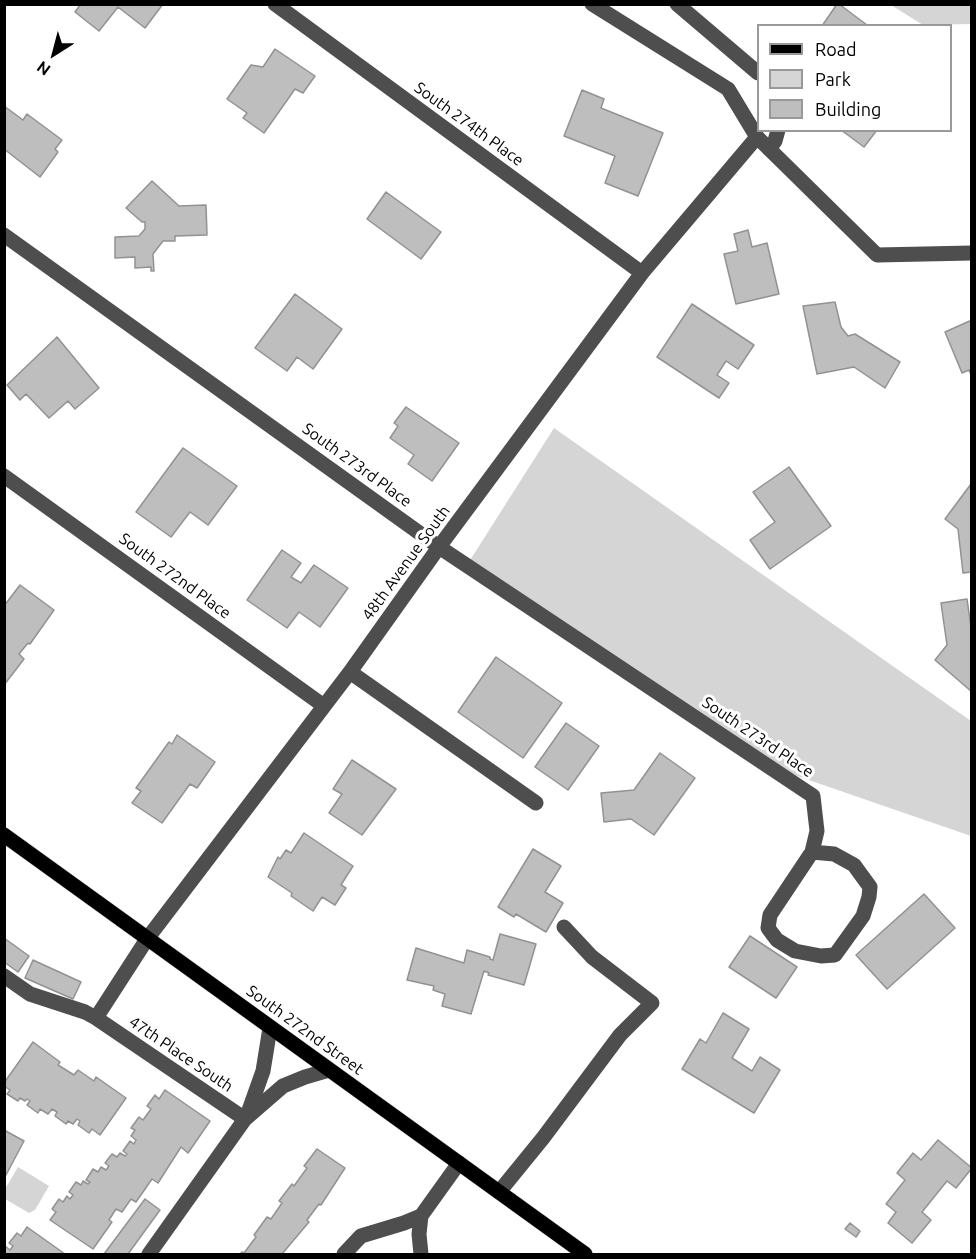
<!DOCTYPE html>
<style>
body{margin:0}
#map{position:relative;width:976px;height:1259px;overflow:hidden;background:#fff;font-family:Ubuntu,sans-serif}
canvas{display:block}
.frame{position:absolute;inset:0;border:6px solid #000;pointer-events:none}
.legend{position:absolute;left:757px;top:24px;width:195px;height:108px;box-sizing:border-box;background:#fff;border:2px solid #999;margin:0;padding:8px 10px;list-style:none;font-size:18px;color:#000}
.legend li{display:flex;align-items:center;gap:12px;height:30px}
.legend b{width:30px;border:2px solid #999}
.north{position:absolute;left:24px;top:24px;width:60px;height:60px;-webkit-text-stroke:4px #fff;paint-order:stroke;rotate:216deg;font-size:16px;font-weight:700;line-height:24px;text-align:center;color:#000}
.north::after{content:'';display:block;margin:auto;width:21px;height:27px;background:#000;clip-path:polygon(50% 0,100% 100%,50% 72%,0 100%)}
</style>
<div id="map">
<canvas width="976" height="1259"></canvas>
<div class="frame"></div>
<ul class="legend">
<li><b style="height:8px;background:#000"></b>Road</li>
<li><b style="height:16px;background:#d5d5d5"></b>Park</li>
<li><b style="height:16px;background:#bebebe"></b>Building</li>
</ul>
<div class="north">N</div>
</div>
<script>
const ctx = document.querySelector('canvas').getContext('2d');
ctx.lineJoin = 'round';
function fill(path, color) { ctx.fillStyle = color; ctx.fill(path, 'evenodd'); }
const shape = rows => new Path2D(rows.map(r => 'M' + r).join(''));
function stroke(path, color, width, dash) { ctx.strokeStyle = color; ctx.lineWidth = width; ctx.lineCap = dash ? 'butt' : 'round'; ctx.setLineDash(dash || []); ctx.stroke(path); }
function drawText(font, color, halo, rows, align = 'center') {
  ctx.font = font + ' Ubuntu,sans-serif'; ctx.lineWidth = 6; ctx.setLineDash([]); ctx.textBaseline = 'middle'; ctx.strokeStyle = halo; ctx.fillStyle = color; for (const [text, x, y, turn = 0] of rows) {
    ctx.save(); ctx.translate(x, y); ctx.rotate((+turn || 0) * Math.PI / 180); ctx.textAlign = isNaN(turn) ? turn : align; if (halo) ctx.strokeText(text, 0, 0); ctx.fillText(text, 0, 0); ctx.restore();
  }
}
fill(shape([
 [891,5,971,5,971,24,923,25],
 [554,428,971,721,971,836,771,767,467,565],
 [18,1167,49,1186,35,1210,29,1213,5,1199,5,1189]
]), '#d5d5d5');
const building = shape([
 [81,4,163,4,145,28,118,7,99,31,75,12,81,4],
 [837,4,839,4,867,25,822,26,837,4],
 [275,49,315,76,303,93,295,89,264,133,243,118,247,113,227,99,251,65,263,67,275,49],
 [582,90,604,99,601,108,663,133,638,196,605,183,615,156,564,136,582,90],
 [4,106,23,120,27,114,62,140,55,149,58,152,40,177,4,149,4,106],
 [841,130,877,130,864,147,841,130],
 [152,181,179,206,206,205,207,235,175,236,175,241,163,241,153,254,154,271,151,271,151,267,135,268,135,257,115,258,115,237,139,236,145,229,145,222,142,222,126,208,152,181],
 [386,192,441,232,421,259,367,219,386,192],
 [748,230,752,247,767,243,779,294,736,304,724,254,738,251,734,234,748,230],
 [295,294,342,329,313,369,297,357,287,371,255,348,295,294],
 [835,302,841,327,848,336,855,334,900,362,885,388,854,367,817,374,803,306,835,302],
 [692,304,754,345,738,369,726,361,717,375,729,383,719,398,657,357,692,304],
 [972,320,972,377,969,370,962,373,945,332,972,320],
 [57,337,99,388,75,409,68,401,49,418,26,394,20,400,7,385,57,337],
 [406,407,459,443,432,481,408,464,414,455,390,438,398,426,394,423,406,407],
 [183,448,237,486,208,525,190,512,171,537,136,512,183,448],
 [789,467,831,526,770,569,750,540,775,522,753,492,789,467],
 [971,484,972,572,963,573,958,529,945,519,971,484],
 [282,550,301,563,291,577,301,583,314,565,348,588,320,627,299,612,287,628,247,600,282,550],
 [20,585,54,610,30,644,28,643,19,654,24,659,4,685,4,606,20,585],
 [967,599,972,634,972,692,935,660,947,645,941,603,967,599],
 [496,657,562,703,523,758,458,712,496,657],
 [566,723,599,746,568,790,535,767,566,723],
 [177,735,215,762,197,788,190,784,162,823,132,803,141,791,136,788,169,742,172,744,177,735],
 [660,753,695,778,654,835,631,819,604,822,601,793,634,790,660,753],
 [352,760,396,789,362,835,329,813,342,794,333,789,352,760],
 [304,833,353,866,341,885,346,888,335,905,322,897,313,911,291,896,292,893,268,877,278,857,280,859,286,850,291,853,304,833],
 [533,849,561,866,545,892,563,903,546,932,516,914,514,917,498,907,533,849],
 [924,894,955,928,887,989,856,955,924,894],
 [500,934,536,944,524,985,488,975,489,973,484,971,471,1014,442,1006,445,994,433,990,434,986,407,980,416,948,464,963,467,950,490,957,490,959,493,960,500,934],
 [750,936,797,967,776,998,729,967,750,936],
 [4,938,29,956,18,972,4,962,4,938],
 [33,960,81,982,73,999,25,978,33,960],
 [723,1013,749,1029,732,1058,752,1071,760,1057,780,1070,754,1113,682,1069,700,1039,706,1043,723,1013],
 [33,1042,60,1062,58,1065,74,1075,78,1070,94,1081,96,1077,126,1098,100,1135,92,1129,89,1133,78,1125,80,1121,77,1119,73,1124,68,1121,66,1124,55,1116,57,1112,52,1109,48,1114,40,1109,38,1113,27,1105,30,1101,27,1099,25,1101,20,1098,18,1101,7,1094,10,1090,4,1086,4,1083,33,1042],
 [165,1090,210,1121,188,1153,181,1147,158,1183,152,1179,136,1202,131,1199,122,1212,116,1209,109,1220,112,1222,93,1249,50,1220,56,1212,52,1209,59,1199,63,1202,67,1196,70,1199,73,1195,69,1192,76,1182,81,1185,83,1181,88,1184,90,1182,86,1180,93,1169,98,1172,101,1167,106,1170,109,1166,105,1163,112,1154,117,1157,120,1153,125,1156,127,1154,123,1151,130,1141,134,1144,136,1140,131,1136,135,1130,131,1128,139,1117,143,1120,151,1109,147,1106,155,1095,159,1099,165,1090],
 [4,1130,24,1141,6,1175,4,1174,4,1130],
 [938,1140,972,1168,956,1188,947,1181,922,1212,931,1220,912,1243,888,1223,896,1212,886,1204,905,1180,897,1173,913,1153,921,1160,938,1140],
 [317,1149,345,1168,321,1205,319,1204,307,1220,309,1222,282,1254,240,1254,242,1252,244,1253,256,1237,254,1235,267,1217,271,1219,282,1203,279,1201,292,1184,294,1186,307,1168,304,1166,317,1149],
 [145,1199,160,1210,128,1254,104,1254,145,1199],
 [850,1223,860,1231,856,1237,845,1229,850,1223],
 [27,1227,65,1254,4,1254,5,1246,10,1250,13,1246,9,1243,17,1233,21,1236,27,1227]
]);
fill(building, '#bebebe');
stroke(building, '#929292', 1.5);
const major = shape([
 [4,835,585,1254]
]);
stroke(major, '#dbdbdb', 16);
stroke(shape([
 [275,4,642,273],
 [592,4,728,89,757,137,877,255,972,253],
 [677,4,758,73],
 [769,149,775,141,778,130],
 [4,235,439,547,813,796,817,831,812,852,770,915,768,928,777,940,795,951,821,956,835,955,863,916,869,897,870,887,854,865,834,854,812,852],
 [4,476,324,706],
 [350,672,536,803],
 [4,976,30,994,85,1012,96,1018,245,1119,149,1254],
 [96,1018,147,939,350,672,439,547,642,273,757,137],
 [247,1116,263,1071,270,1028],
 [245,1119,283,1086,305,1077,329,1070],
 [499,1192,543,1138,620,1035,652,1003,592,957,564,927],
 [344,1254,361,1236,404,1223,421,1216],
 [421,1254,419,1234,421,1216,459,1163]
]), '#4e4e4e', 15);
stroke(major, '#000', 15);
drawText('16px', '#000', '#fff', [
 ["South 274th Place",469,124,36],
 ["South 273rd Place",357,465,36],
 ["48th Avenue South",406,563,-54],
 ["South 272nd Place",175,576,36],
 ["South 273rd Place",758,737,34],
 ["South 272nd Street",305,1030,36],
 ["47th Place South",181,1054,34]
]);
</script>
